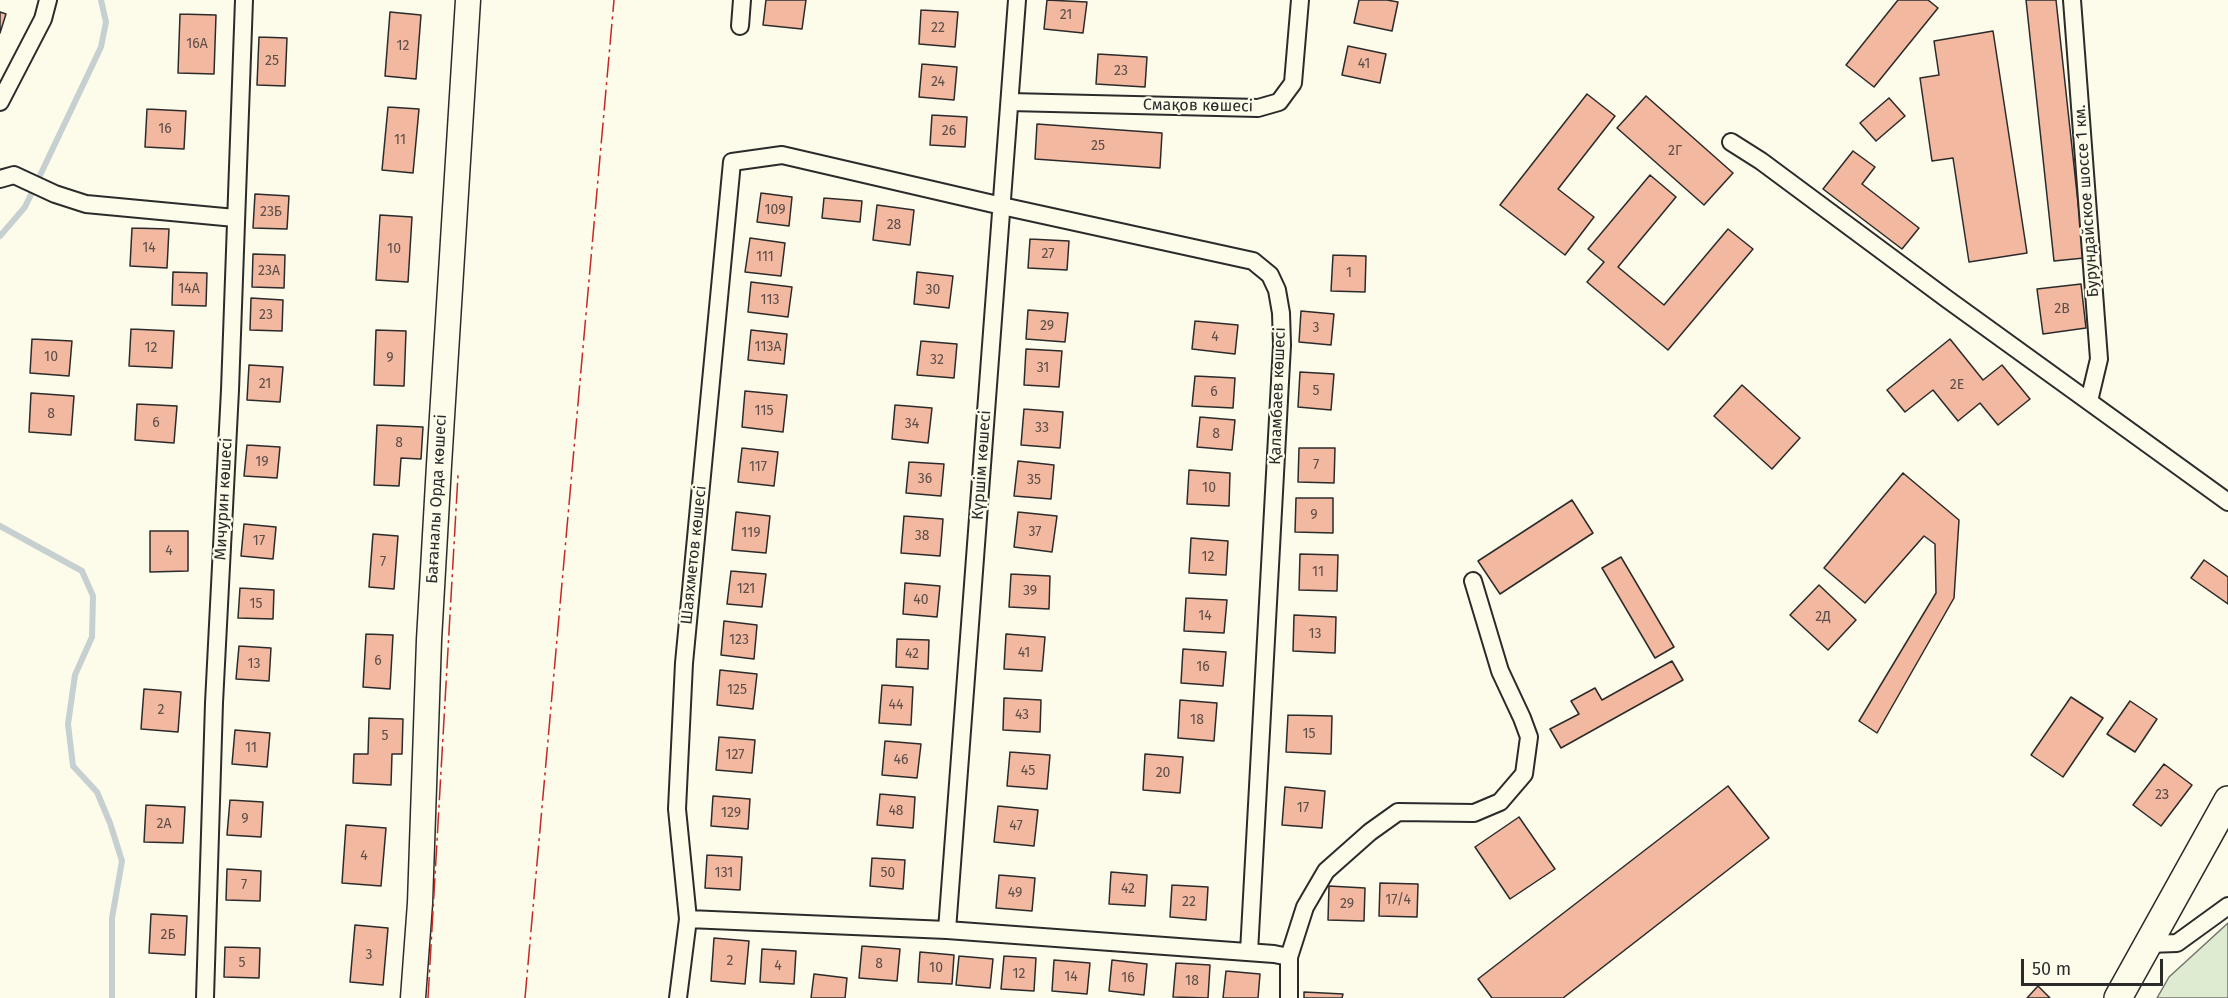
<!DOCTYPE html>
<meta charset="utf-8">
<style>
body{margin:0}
#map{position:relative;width:2228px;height:998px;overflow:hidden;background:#fdfbea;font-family:"Fira Sans",sans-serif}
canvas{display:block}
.scale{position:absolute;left:2021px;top:959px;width:142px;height:27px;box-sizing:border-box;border:3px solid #2b2b2b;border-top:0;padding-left:8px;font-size:18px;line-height:21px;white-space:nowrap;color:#2b2b2b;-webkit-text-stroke:4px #fdfbea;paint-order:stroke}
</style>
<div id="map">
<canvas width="2228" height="998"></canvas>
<div class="scale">50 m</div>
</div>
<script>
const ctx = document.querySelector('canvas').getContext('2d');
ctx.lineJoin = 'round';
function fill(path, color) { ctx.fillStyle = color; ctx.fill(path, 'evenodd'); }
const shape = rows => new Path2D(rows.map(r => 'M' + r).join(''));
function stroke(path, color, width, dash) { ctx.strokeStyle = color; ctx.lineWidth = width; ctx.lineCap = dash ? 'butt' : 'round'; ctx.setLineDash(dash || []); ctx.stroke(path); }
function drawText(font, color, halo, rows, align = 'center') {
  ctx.font = font + ' "Fira Sans",sans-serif'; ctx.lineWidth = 4.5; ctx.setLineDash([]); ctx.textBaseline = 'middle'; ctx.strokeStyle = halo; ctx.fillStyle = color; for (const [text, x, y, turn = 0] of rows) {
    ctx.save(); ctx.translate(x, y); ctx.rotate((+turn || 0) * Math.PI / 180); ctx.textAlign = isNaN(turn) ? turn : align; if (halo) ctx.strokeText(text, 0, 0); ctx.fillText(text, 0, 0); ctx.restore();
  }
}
const green = shape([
 [2228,923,2228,998,2157,998,2169,977,2228,923]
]);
fill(green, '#deebd1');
stroke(green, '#74746e', 1.5);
stroke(shape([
 [0,236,25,207,101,47,106,22,101,0],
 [0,526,82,571,93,596,92,637,75,675,68,724,73,766,97,792,110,823,122,861,112,918,112,998]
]), '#c7d0d0', 6);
const building = shape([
 [766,0,806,0,802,29,763,25,766,0],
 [1047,0,1087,2,1083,33,1044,29,1047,0],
 [1359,0,1387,0,1398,2,1392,31,1354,23,1359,0],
 [1898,0,1928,0,1938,8,1874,87,1846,65,1898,0],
 [2026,0,2056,0,2084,258,2054,261,2026,0],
 [921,10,958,12,955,47,919,44,921,10],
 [0,12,6,14,0,33,0,12],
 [390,12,421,15,416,79,385,76,390,12],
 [180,14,216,15,214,74,178,73,180,14],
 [1993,31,2027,253,1969,262,1953,158,1932,161,1920,78,1939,75,1934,41,1993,31],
 [259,37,287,38,285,86,257,85,259,37],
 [1348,46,1386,54,1380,83,1342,75,1348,46],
 [1098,54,1147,57,1145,87,1096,84,1098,54],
 [922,64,957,67,954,100,919,97,922,64],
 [1587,94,1615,116,1558,189,1594,217,1565,255,1500,205,1587,94],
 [1646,96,1733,173,1704,205,1617,128,1646,96],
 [1889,98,1905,116,1876,141,1860,123,1889,98],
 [388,107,419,109,413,173,382,170,388,107],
 [147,109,186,111,184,149,145,147,147,109],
 [932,115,967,117,965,147,930,145,932,115],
 [1037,124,1162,133,1160,168,1035,159,1037,124],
 [1853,151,1875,167,1862,184,1919,228,1902,249,1823,189,1853,151],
 [1650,175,1676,197,1618,267,1664,305,1728,229,1753,249,1668,350,1587,282,1604,262,1588,249,1650,175],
 [761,193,792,197,789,226,757,222,761,193],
 [255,194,289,196,287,229,253,228,255,194],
 [824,198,862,201,860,222,822,218,824,198],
 [877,205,914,210,910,245,873,240,877,205],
 [380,215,412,217,408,282,376,280,380,215],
 [132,228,169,229,167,268,130,266,132,228],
 [750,238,785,243,781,276,745,272,750,238],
 [1030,239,1069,241,1067,270,1028,268,1030,239],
 [253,254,285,255,284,288,252,287,253,254],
 [1333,255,1366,256,1365,292,1331,291,1333,255],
 [173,272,207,273,206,306,172,305,173,272],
 [917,272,953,276,949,308,914,304,917,272],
 [751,282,792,287,788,317,748,312,751,282],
 [2081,284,2086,328,2043,334,2037,289,2081,284],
 [251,298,283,300,282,331,250,330,251,298],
 [1028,310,1068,313,1065,342,1026,339,1028,310],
 [1301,311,1334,314,1331,345,1299,342,1301,311],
 [1195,321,1238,325,1235,354,1192,349,1195,321],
 [131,329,174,331,172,368,129,366,131,329],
 [376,330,406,331,404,386,374,385,376,330],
 [751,330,787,334,784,364,748,360,751,330],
 [32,339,72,341,69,376,30,373,32,339],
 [1950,339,1983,380,2002,365,2030,399,1998,425,1980,403,1958,421,1933,390,1905,412,1887,390,1950,339],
 [921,341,957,344,954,378,917,375,921,341],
 [1026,349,1062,351,1059,387,1024,385,1026,349],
 [249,365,283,367,280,402,247,400,249,365],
 [1300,372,1334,374,1331,410,1298,407,1300,372],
 [1195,376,1235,378,1233,408,1192,406,1195,376],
 [1742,385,1800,438,1772,469,1714,416,1742,385],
 [745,391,787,395,783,432,742,427,745,391],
 [31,393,74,396,71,435,29,432,31,393],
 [137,404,177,406,174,443,135,440,137,404],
 [895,405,932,408,928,443,892,439,895,405],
 [1024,409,1063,412,1060,448,1021,445,1024,409],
 [1200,417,1235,420,1232,450,1197,447,1200,417],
 [377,425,423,427,421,459,401,458,399,486,374,485,377,425],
 [247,445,280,447,277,478,244,476,247,445],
 [742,448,778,452,774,486,738,482,742,448],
 [1299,448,1335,448,1334,483,1298,482,1299,448],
 [1018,461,1054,465,1051,499,1014,496,1018,461],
 [909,462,944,464,941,496,906,493,909,462],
 [1189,470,1230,473,1229,506,1187,504,1189,470],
 [1903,473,1959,520,1954,598,1877,733,1859,721,1936,593,1935,544,1924,536,1865,603,1824,568,1903,473],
 [1296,498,1333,498,1333,533,1295,532,1296,498],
 [1572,500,1593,533,1500,594,1478,561,1572,500],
 [736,512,770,516,766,553,732,550,736,512],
 [1018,512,1057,516,1052,552,1014,547,1018,512],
 [904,516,943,519,940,556,901,553,904,516],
 [244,524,276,527,273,559,241,556,244,524],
 [150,531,188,531,188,571,150,572,150,531],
 [373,534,398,536,394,589,369,587,373,534],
 [1191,538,1228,541,1226,575,1189,573,1191,538],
 [1300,554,1338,555,1337,591,1299,590,1300,554],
 [1621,557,1674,647,1655,658,1602,568,1621,557],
 [2204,560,2228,577,2228,604,2191,578,2204,560],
 [731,571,766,574,762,607,727,604,731,571],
 [1011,574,1050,576,1049,609,1009,607,1011,574],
 [905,583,940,586,937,617,903,614,905,583],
 [1819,585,1856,620,1828,650,1790,615,1819,585],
 [240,588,274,590,273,619,238,618,240,588],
 [1186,598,1227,600,1224,633,1184,631,1186,598],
 [1294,615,1336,617,1335,653,1293,651,1294,615],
 [724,621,757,625,754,659,721,655,724,621],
 [366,634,393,635,390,689,363,687,366,634],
 [1006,634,1045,637,1042,671,1004,669,1006,634],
 [897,639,929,640,928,669,896,667,897,639],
 [239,646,271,648,269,681,236,679,239,646],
 [1183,649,1226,652,1223,686,1181,683,1183,649],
 [1672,661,1683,680,1561,748,1550,729,1579,714,1571,701,1595,688,1602,700,1672,661],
 [720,670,757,674,753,709,717,705,720,670],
 [882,685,913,687,911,725,879,723,882,685],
 [144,689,181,692,178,732,141,729,144,689],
 [2071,697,2103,718,2063,777,2031,755,2071,697],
 [1004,698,1041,700,1040,732,1003,730,1004,698],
 [1180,700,1217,703,1214,741,1178,738,1180,700],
 [2130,701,2157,719,2135,752,2107,734,2130,701],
 [1288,715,1332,716,1331,754,1286,752,1288,715],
 [369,718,403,719,402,754,392,754,391,785,353,783,354,754,368,754,369,718],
 [235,730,270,733,267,767,232,764,235,730],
 [719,737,755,740,752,773,716,770,719,737],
 [885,741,921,744,917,778,882,775,885,741],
 [1010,752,1050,755,1047,789,1007,786,1010,752],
 [1145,754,1183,757,1180,793,1143,790,1145,754],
 [2164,764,2192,785,2161,826,2133,805,2164,764],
 [1728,786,1769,838,1563,998,1492,998,1478,979,1728,786],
 [1285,787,1325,791,1322,828,1282,825,1285,787],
 [880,794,915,797,913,828,877,825,880,794],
 [713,796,750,799,748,829,711,826,713,796],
 [230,800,263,802,261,837,227,835,230,800],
 [146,805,185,807,183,843,144,842,146,805],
 [998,806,1038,810,1034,846,994,842,998,806],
 [1519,817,1555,869,1510,899,1475,847,1519,817],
 [346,825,386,828,381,886,342,883,346,825],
 [707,855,742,857,740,890,705,888,707,855],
 [872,858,905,860,903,889,870,886,872,858],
 [227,869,261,871,260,901,226,900,227,869],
 [1111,872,1147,875,1145,906,1109,904,1111,872],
 [999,875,1035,878,1032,911,996,908,999,875],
 [1380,883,1418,884,1417,917,1379,916,1380,883],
 [1172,885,1208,887,1206,920,1170,917,1172,885],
 [1329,886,1365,888,1364,921,1328,920,1329,886],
 [151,914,187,916,185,955,149,953,151,914],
 [355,925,388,928,383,985,350,982,355,925],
 [714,938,749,941,745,984,711,981,714,938],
 [862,946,900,949,897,981,859,978,862,946],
 [225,947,260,948,259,978,224,977,225,947],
 [762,949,796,951,794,984,760,982,762,949],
 [920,952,954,955,952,984,918,982,920,952],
 [959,956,993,959,990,988,956,985,959,956],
 [1004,956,1036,958,1034,991,1001,989,1004,956],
 [1054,960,1090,963,1087,994,1052,991,1054,960],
 [1112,960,1147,964,1144,995,1109,991,1112,960],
 [1176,963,1210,965,1208,998,1173,997,1176,963],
 [1226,971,1260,974,1258,998,1223,998,1226,971],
 [814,974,847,978,845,998,811,998,814,974],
 [2038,986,2050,998,2027,998,2038,986],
 [1304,992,1343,994,1342,998,1304,998,1304,992]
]);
fill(building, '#f2b8a0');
stroke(building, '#2b2b2b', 1.5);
const street = shape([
 [2072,0,2099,359,2089,401],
 [740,26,742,0],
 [0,102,43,19,48,0],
 [1010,102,1258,108,1279,102,1293,83,1300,0],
 [1731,142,1761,161,1947,299,2228,502],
 [0,179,14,175,55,194,86,204,235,218],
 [688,919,947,930,1274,954,1289,957,1289,998],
 [947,930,1017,0],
 [2148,944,2177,943,2228,906],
 [1289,957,1305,907,1326,871,1370,832,1398,812,1474,813,1500,802,1524,774,1529,737,1522,718,1500,671,1473,581],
 [205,998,214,703,230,390,244,0],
 [678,998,688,919,677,809,684,663,732,162,782,155,1002,206,1253,261,1270,275,1277,290,1281,313,1282,345,1249,952]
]);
const secondary = shape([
 [413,998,420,903,429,640,439,465,468,0]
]);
const primary = shape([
 [2118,998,2228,800]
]);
stroke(street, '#2b2b2b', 20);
stroke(secondary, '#2b2b2b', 27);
stroke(primary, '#2b2b2b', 30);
stroke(street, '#fdfbea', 16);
stroke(secondary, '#fdfbea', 24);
stroke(primary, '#fdfbea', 27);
stroke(shape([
 [428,998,458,475],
 [525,998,614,0]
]), '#c62828', 1.5, [21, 4.5, 3, 4.5]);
drawText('14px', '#5d4e48', null, [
 ["21",1066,15],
 ["22",938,28],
 ["16А",197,44],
 ["12",403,46],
 ["25",272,61],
 ["41",1364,64],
 ["23",1121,71],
 ["24",938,82],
 ["16",165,129],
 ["26",949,131],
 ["11",400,140],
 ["25",1098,146],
 ["2Г",1675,151],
 ["109",775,210],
 ["23Б",271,212],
 ["28",894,225],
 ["14",149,248],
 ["10",394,249],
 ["27",1048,254],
 ["111",765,257],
 ["23А",269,271],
 ["1",1349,273],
 ["14А",189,289],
 ["30",933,290],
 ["113",770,300],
 ["2В",2062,309],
 ["23",266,315],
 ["29",1047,326],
 ["3",1316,328],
 ["4",1215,337],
 ["113А",768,347],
 ["12",151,348],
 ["10",51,357],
 ["9",390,358],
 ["32",937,360],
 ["31",1043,368],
 ["21",265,384],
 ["2Е",1957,385],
 ["5",1316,391],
 ["6",1214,392],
 ["115",764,411],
 ["8",51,414],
 ["6",156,423],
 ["34",912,424],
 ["33",1042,428],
 ["8",1216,434],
 ["8",399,443],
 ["19",262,462],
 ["7",1316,465],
 ["117",758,467],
 ["36",925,479],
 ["35",1034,480],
 ["10",1209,488],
 ["9",1314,515],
 ["37",1035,532],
 ["119",751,533],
 ["38",922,536],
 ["17",259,541],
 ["4",169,551],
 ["12",1208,557],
 ["7",383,562],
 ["11",1318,572],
 ["121",746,589],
 ["39",1030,591],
 ["40",921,600],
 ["15",256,604],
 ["14",1205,616],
 ["2Д",1823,617],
 ["13",1315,634],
 ["123",739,640],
 ["41",1024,653],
 ["42",912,654],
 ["6",378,661],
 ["13",254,664],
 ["16",1203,667],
 ["125",737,690],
 ["44",896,705],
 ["2",161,710],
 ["43",1022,715],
 ["18",1197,720],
 ["15",1309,734],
 ["5",385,736],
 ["11",251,748],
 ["127",735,755],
 ["46",901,760],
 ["45",1028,771],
 ["20",1163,773],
 ["2З",2162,795],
 ["17",1303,808],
 ["48",896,811],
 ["129",731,813],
 ["9",245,819],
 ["2А",164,824],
 ["47",1016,826],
 ["4",364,856],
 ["131",724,873],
 ["50",888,873],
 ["7",244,885],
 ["42",1128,889],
 ["49",1015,893],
 ["17/4",1398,900],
 ["22",1189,902],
 ["29",1347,904],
 ["2Б",168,935],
 ["3",369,955],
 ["2",730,961],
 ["5",242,963],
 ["8",879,964],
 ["4",778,966],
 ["10",936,968],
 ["12",1019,974],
 ["14",1071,977],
 ["16",1128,978],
 ["18",1192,981]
]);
drawText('16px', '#2b2b2b', '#fdfbea', [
 ["Смақов көшесі",1198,106,1],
 ["Бурундайское шоссе 1 км.",2087,201,-94],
 ["Қаламбаев көшесі",1278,396,-88],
 ["Күршім көшесі",982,465,-86],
 ["Мичурин көшесі",224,499,-87],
 ["Бағаналы Орда көшесі",437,499,-87],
 ["Шаяхметов көшесі",694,555,-84]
]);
</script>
